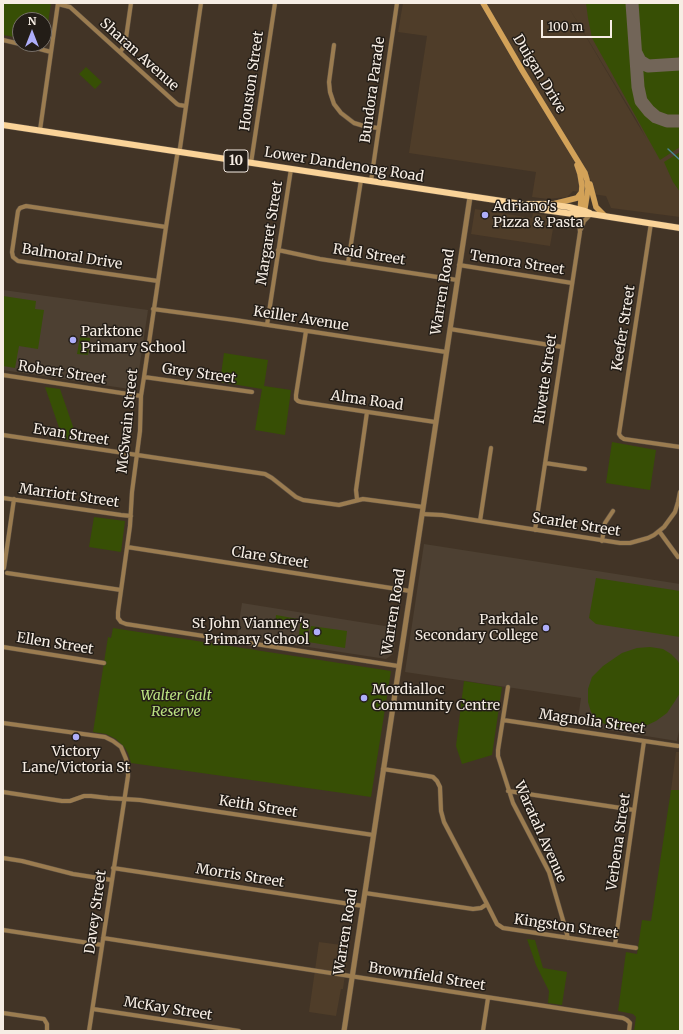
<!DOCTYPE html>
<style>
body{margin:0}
#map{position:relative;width:683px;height:1034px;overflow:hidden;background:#423426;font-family:Merriweather,serif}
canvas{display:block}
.frame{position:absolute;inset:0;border:4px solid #f6ede4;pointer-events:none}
.north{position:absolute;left:12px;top:12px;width:40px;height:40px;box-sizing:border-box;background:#231d17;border:1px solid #777069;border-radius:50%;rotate:0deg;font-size:11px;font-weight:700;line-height:16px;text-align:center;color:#f6ede4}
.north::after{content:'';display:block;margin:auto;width:14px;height:18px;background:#aeaefa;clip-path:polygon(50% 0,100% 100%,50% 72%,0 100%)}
.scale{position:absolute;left:541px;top:20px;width:71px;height:18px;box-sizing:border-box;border:2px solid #f6ede4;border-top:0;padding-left:5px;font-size:12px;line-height:14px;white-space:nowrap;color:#f6ede4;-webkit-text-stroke:3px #231d17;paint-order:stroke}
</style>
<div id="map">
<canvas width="683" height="1034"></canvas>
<div class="frame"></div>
<div class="north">N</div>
<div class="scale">100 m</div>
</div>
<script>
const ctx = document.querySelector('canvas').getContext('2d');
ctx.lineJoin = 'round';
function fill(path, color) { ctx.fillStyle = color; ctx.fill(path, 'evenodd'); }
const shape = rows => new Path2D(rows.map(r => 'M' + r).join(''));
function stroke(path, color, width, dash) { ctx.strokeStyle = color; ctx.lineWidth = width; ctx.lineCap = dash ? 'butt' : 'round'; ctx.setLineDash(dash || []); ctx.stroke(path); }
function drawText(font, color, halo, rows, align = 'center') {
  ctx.font = font + ' Merriweather,serif'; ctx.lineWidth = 3; ctx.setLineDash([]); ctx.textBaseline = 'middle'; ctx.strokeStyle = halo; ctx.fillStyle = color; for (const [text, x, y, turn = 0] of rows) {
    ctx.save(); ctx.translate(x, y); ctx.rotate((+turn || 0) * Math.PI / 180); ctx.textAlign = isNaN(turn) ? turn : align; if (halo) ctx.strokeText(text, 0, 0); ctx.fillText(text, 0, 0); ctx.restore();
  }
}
fill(shape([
 [403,3,566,3,646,138,636,119,566,3,680,3,680,217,611,208,606,196,573,191,567,197,548,199,532,197,536,172,409,153,427,36,398,32],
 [475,209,532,218,533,213,555,217,550,246,471,234],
 [676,752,680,752,680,790,671,790],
 [319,942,349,946,343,989,341,989,336,1016,309,1012]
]), '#4f3d29');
fill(shape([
 [3,290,148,310,136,390,3,370],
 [424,544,680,584,680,725,677,741,577,725,581,698,405,672],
 [242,603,397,628,393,654,386,659,237,636]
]), '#4d4032');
fill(shape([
 [3,3,51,3,45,43,44,44,44,20,20,20,20,38,3,35],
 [586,3,629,3,634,88,638,102,643,111,656,121,665,124,680,125,680,147,660,160,592,38,588,18],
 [636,3,680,3,680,55,678,58,666,62,654,63,648,61,642,56,639,50],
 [86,67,102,82,95,89,79,74],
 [680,68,680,117,671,117,664,115,655,111,652,108,645,98,642,87,641,71],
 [680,152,680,192,673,182,664,162],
 [3,296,36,301,35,309,44,310,38,349,19,346,15,368,3,366],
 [80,337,90,338,88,355,77,354],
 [224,353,268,360,264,386,291,390,285,435,255,430,262,389,220,382],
 [45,387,60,389,78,441,63,439],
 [612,442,656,450,650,490,606,483],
 [94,517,125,521,121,552,89,547],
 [596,578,680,591,680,637,596,624,589,618],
 [276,615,298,619,296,628,275,625],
 [301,620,310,621,307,641,298,640],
 [311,626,347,631,345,648,308,642],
 [113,628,391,671,371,797,131,763,128,753,125,748,116,739,106,734,93,732,108,637,111,638],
 [650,647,663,649,671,654,678,661,680,666,680,693,675,701,667,713,656,721,641,728,624,730,611,727,599,721,591,712,588,702,588,689,592,677,603,666,622,653,637,648],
 [464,681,502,687,492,755,462,764,456,746],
 [671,790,680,790,680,1031,634,1031,636,1017,633,1014,618,1011,626,952,637,954,642,920,651,921],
 [527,939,535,940,543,968,567,972,562,1005,548,1003,549,991,536,965]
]), '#374f05');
stroke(shape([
 [668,149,680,160]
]), '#4d8694', 1.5);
stroke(shape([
 [632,3,638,87,641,101,649,111,656,117,667,121,680,121],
 [636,53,640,61,648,66,680,64]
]), '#726558', 13);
const minor = shape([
 [201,3,180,148,177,156,166,227,144,377,141,396,140,431,132,492,130,526,118,612,118,618,121,622,126,624,398,666],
 [58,4,70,7,177,104,179,105,186,106],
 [3,40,20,44],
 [21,44,51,52],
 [334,45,329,82,330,92,334,104,341,113,354,123,364,126,378,128],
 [120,52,125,45,131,3],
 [40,130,58,3],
 [251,163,275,3],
 [371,181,397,3],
 [651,223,619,434,621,437,624,439,680,447],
 [581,229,584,221,591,214],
 [278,250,320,259,457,280],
 [348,263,361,180],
 [459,265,572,283],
 [158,281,18,261,13,257,12,252,18,211,20,208,26,206,166,227],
 [153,309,235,320,446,352],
 [267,325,291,169],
 [450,329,562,347],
 [306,331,296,395,296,399,298,401,301,402,435,422],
 [3,375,141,396],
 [144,377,252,392],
 [3,435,265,474,272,478,296,497,303,500,339,505,363,499,423,507],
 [545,463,585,469],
 [3,498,121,515,131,516],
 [357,499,356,490,367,412],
 [422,514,442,515,620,543,630,543,648,538,654,535,664,527,675,512,678,502,680,492],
 [480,521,491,448],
 [535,530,580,232,579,220,578,218,573,215],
 [659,531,678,557],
 [602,541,605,523,613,511],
 [127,547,410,591],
 [4,568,14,499],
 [7,573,121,590],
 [3,647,104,663],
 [508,687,498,750,498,756,513,803,549,872,565,927,568,938],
 [503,720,678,746],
 [3,723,105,737,113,741,121,747,126,759,128,768,128,776,89,1031],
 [383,769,428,776,433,777,437,781,440,787,441,811,444,822,487,904],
 [508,791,634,810],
 [3,792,62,801,70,801,84,796,91,796,108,798,140,800,373,835],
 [3,858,22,861,73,874,112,880],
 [113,868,363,906],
 [365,893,473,909,481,908,487,904,497,924,503,928,636,948],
 [3,930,102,945],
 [103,938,623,1018,627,1020,630,1023,629,1031],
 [615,945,644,741],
 [93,1009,239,1031],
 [3,1013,44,1019,47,1024,47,1031],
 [483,1031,488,998]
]);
const tertiary = shape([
 [344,1031,470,197]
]);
const secondary = shape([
 [483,3,522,70,585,173,587,180,588,189,584,214],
 [577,165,580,174,582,186,580,213],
 [590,184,596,207,605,216],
 [553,204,577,198,581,193]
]);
const trunk = shape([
 [3,125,515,203,544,210,573,214,591,214,680,228],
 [528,204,547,204,569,207,585,211,590,213]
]);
stroke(minor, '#5f5244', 5);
stroke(tertiary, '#5f5244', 6);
stroke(secondary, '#5f5244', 6);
stroke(trunk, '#5f5244', 7);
stroke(minor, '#9b7c50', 4);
stroke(tertiary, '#9b7c50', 5);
stroke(secondary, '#d3a258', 5.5);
stroke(trunk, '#fad398', 6);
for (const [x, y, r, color] of [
 [485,215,4,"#aeaefa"],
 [73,340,4,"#aeaefa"],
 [546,628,4,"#aeaefa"],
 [317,632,4,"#aeaefa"],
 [364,698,4,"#aeaefa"],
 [76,737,4,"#aeaefa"]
]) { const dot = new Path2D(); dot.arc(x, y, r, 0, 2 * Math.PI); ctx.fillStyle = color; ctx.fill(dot); stroke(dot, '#231d17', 1.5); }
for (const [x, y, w] of [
 [236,161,24]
]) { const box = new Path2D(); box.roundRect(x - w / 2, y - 11, w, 22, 3); ctx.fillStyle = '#231d17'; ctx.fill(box); stroke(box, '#f6ede4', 1); }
drawText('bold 13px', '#f6ede4', null, [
 ["10",236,161]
]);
drawText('14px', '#f6ede4', '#231d17', [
 ["Sharan Avenue",139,55,42],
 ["Duigan Drive",539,74,59],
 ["Houston Street",252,81,-82],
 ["Bundora Parade",373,90,-82],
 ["Lower Dandenong Road",344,165,9],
 ["Margaret Street",270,233,-81],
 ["Reid Street",369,255,9],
 ["Balmoral Drive",72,257,9],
 ["Temora Street",517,263,9],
 ["Warren Road",443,292,-81],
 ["Keiller Avenue",301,319,9],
 ["Keefer Street",624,328,-81],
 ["Robert Street",62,373,9],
 ["Grey Street",199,374,8],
 ["Rivette Street",546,379,-82],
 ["Alma Road",367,401,8],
 ["McSwain Street",128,421,-84],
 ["Evan Street",71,435,9],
 ["Marriott Street",69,496,8],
 ["Scarlet Street",576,525,9],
 ["Clare Street",270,558,9],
 ["Warren Road",394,612,-81],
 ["Ellen Street",55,644,9],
 ["Magnolia Street",592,722,8],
 ["Keith Street",258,807,9],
 ["Waratah Avenue",540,832,66],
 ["Verbena Street",619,842,-82],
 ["Morris Street",240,876,9],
 ["Davey Street",96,912,-82],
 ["Kingston Street",566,927,8],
 ["Warren Road",346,932,-81],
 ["Brownfield Street",427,977,9],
 ["McKay Street",168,1009,9]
]);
drawText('14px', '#f6ede4', '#231d17', [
 ["Adriano's",493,207],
 ["Pizza & Pasta",493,223],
 ["Parktone",81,332],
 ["Primary School",81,348],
 ["Parkdale",538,620,"right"],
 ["Secondary College",538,636,"right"],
 ["St John Vianney's",309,624,"right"],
 ["Primary School",309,640,"right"],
 ["Mordialloc",372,690],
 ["Community Centre",372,706],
 ["Victory",76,752,"center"],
 ["Lane/Victoria St",76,768,"center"]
], 'left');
drawText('italic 14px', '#bae181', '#231d17', [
 ["Walter Galt",176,696],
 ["Reserve",176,712]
]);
</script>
